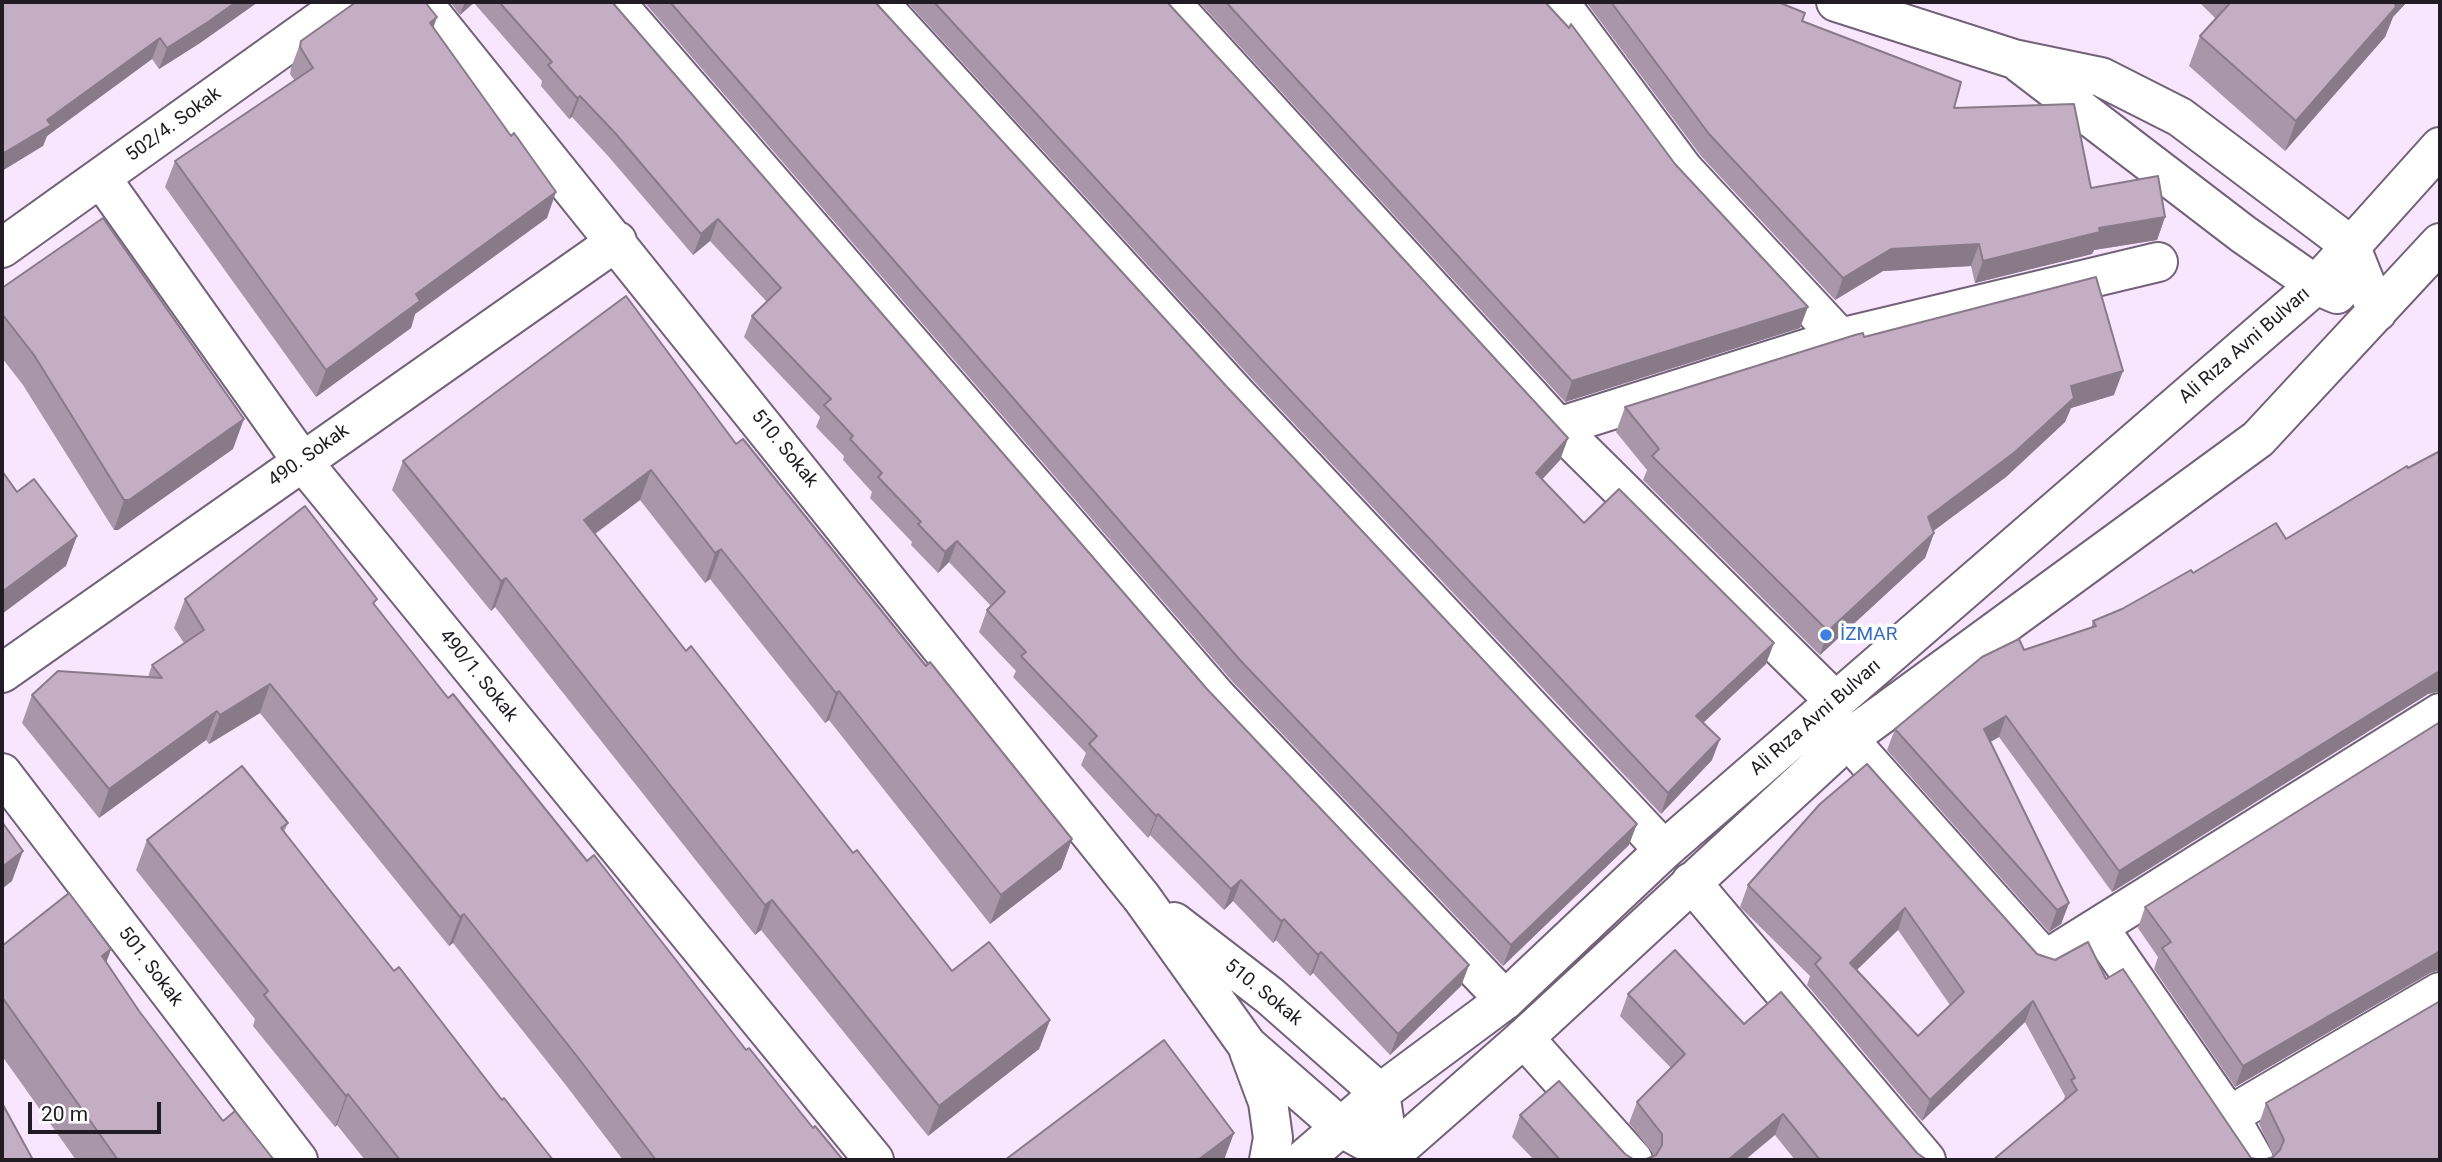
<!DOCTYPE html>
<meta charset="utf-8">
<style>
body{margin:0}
#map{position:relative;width:2442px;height:1162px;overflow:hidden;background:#f8e5fe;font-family:Roboto,sans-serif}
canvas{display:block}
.frame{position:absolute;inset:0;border:4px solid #211b24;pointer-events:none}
.scale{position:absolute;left:28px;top:1102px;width:133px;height:32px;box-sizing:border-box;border:4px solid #211b24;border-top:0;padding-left:9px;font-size:21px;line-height:24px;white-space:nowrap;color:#211b24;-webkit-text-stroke:5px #fff;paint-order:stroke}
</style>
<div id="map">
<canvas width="2442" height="1162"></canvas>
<div class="frame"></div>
<div class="scale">20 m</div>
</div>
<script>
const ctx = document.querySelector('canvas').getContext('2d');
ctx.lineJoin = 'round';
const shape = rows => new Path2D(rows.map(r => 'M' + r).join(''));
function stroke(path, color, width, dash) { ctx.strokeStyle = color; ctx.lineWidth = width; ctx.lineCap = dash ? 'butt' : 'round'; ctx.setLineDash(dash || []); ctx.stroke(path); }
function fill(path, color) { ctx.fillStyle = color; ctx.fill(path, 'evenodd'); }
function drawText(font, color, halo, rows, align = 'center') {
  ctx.font = font + ' Roboto,sans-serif'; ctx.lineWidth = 7; ctx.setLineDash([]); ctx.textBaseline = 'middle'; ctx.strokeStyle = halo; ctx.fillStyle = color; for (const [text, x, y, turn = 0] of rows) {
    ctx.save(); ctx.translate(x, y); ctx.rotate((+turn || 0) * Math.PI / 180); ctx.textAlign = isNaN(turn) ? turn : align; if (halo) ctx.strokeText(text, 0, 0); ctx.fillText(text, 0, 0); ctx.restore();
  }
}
const street = shape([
 [615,2,1216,696,1505,1000],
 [878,2,1236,394,1664,850],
 [1170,2,1558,427,1836,702],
 [1559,2,1684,170,1840,338],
 [101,178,302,461,874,1160],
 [2,248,346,2],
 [1558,427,1840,338,2158,262],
 [1848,739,2045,960,2440,713],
 [2,773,298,1160],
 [1691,882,1926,1160],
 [2099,928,2229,1116,2254,1160],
 [1524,1038,1633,1160],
 [2229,1116,2440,992]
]);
const secondary = shape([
 [422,2,1142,898,1247,1045,1342,1128,1391,1155],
 [1836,2,2014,59,2101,77,2180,117,2350,245,2377,312],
 [2021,64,2243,234,2316,285,2337,294],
 [2,673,617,241],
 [1174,922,1270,996,1380,1093,1384,1119],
 [1249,1051,1268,1102,1273,1138,1269,1160],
 [1303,1160,1380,1093,1505,1000,1664,850,2316,285,2440,147],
 [1385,1160,1524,1038,1848,739,2258,439,2440,243]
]);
stroke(street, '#726278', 42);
stroke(secondary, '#726278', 42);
stroke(street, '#fff', 38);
stroke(secondary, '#fff', 38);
fill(shape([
 [2,2,258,2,200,43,159,69,152,59,47,136,43,146],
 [450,2,612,2,1207,689,1469,965,1461,986,1390,1055,1313,973,1310,976,1276,940,1273,943,1233,901,1224,910,1150,835,1148,838,1081,765,1086,753,1013,677,1016,671,979,632,987,610,991,606,949,562,938,573,911,545,912,542,870,498,872,492,843,460,844,456,816,427,820,417,744,337,752,316,767,302,710,241,693,255,608,156,572,117,569,119,541,86,542,81,474,3,460,15],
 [644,2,875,2,1629,845,1503,966,1232,681],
 [907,2,1167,2,1568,438,1560,460,1542,479,1584,523,1766,664,1703,723,1712,760,1661,814,1252,379],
 [1199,2,1545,2,1675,164,1800,328,1565,402],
 [1586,2,1778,2,1802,21,2091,188,2165,217,2157,240,2094,250,2092,254,1975,283,1971,266,1883,271,1835,300,1701,156],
 [2199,2,2407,2,2393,17,2385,37,2285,151,2189,66,2200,36,2216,19],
 [433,28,547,218,415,314,411,328,316,397,165,187,175,161,295,81,290,74,291,68,301,41],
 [2,288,233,449,118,530,114,530,23,385,2,358],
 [2114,395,2071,408,2065,422,2006,477,1933,531,1934,533,1925,558,1820,655,1643,480,1647,470,1616,432,1625,407],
 [736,444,926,666,1072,839,1061,869,990,924,829,720,825,723,710,579,705,583,640,500,595,534,686,651,952,971,1050,1020,1039,1049,928,1136,761,930,755,935,495,607,491,611,392,490,403,461],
 [2440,451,2440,692,2428,694,2112,892,1999,737,1990,742,2069,903,2061,924,2049,932,1887,750,1895,729,2024,650,2091,628,2093,621,2122,609,2193,573,2286,539,2408,468],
 [185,599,375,606,448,698,813,1128,843,1160,623,1160,565,1084,453,943,449,946,260,713,209,744,206,740,99,818,22,723,32,695,148,677,152,665,184,643,174,628],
 [2440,722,2440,970,2430,973,2235,1087,2154,969,2158,957,2138,928,2145,907],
 [1820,804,2037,954,2106,979,2251,1158,1993,1160,2063,1101,2065,1096,2025,1022,1922,1121,1807,985,1810,976,1740,907,1748,885],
 [1898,930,1950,1005,1918,1036,1857,970],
 [288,823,284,832,394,971,553,1160,365,1160,337,1125,335,1127,253,1026,255,1019,136,870,147,840],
 [2,946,111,949,106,963,139,1011,223,1121,274,1160,76,1160,2,1056],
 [1628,994,1744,1024,1917,1153,1927,1160,1942,1160,1795,1160,1775,1135,1654,1155,1629,1123,1637,1102,1671,1068,1620,1016],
 [2440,1001,2274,1157,2259,1124,2266,1103],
 [1520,1115,1625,1154,1633,1159,1644,1160,1534,1160,1512,1137]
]), '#a996a9');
fill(shape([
 [236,2,258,2,200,43,159,69,167,48],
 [465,2,474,2,460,15],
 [2392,2,2407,2,2393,17,2385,37,2285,151,2296,121],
 [437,17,428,44,430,23],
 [160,38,152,59,47,136,43,146,2,171,2,154],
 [580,96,572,117,569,119,577,98],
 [556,192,547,218,415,314,411,328,316,397,326,370,416,294],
 [2165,217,2157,240,2094,250,2092,254,1975,283,1983,261,2099,228],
 [718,219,710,241,693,255,701,234],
 [1979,244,1971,266,1883,271,1835,300,1843,278,1891,249],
 [1808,307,1800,328,1565,402,1572,381],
 [2123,371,2114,395,2071,408,2065,422,2006,477,1920,541,1928,517,2071,386],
 [244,419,233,449,118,530,114,530,124,500],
 [1568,438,1560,460,1529,494,1536,473],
 [651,470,640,500,573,550,584,520],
 [1934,533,1925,558,1820,655,1828,631],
 [77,536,66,566,2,614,2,592],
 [957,541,949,562,938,573,945,552],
 [721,549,710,579,705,583,715,553],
 [506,578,495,607,491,611,501,581],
 [1774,643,1766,664,1688,737,1696,716],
 [2440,672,2440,687,2439,691,2428,694,2112,892,2119,871,2436,673],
 [270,684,260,713,209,744,220,715],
 [839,691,829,720,825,723,836,693],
 [217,711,206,740,99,818,109,789],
 [2006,716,1999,737,1976,750,1984,729],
 [1720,739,1712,760,1661,814,1668,793],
 [1158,814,1150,835,1148,838,1156,816],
 [1637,824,1629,845,1503,966,1511,945],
 [1072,839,1061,869,990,924,1001,895],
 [23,851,12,881,2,889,2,867],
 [1241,880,1233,901,1224,910,1231,889],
 [772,900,761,930,755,935,765,905],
 [2069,903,2061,924,2049,932,2057,910],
 [1905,908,1898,930,1842,984,1850,963],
 [464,914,453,943,449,946,460,917],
 [1284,919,1276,940,1273,943,1281,921],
 [111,949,97,988,102,956],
 [2440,951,2440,967,2439,970,2430,973,2235,1087,2243,1066],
 [1321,952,1313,973,1310,976,1318,955],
 [1469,965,1461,986,1390,1055,1398,1034],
 [2033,1001,2025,1022,1922,1121,1930,1100],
 [1050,1020,1039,1049,928,1136,939,1106],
 [348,1094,337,1125,335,1127,346,1096],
 [1783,1114,1775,1135,1745,1160,1728,1160],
 [1234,1133,1224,1160,1198,1160]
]), '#897a89');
const building = shape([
 [2,2,236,2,208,22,167,48,160,38,47,120,51,125,2,154,2,2],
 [356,2,425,2,437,17,430,23,511,136,514,133,556,192,416,294,420,301,326,370,175,161,313,68,300,47,301,41,356,2],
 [499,2,612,2,1207,689,1469,965,1398,1034,1321,952,1318,955,1284,919,1281,921,1241,880,1231,889,1158,814,1156,816,1089,744,1097,736,1021,656,1026,652,987,610,1005,592,957,541,945,552,918,524,921,522,878,477,882,473,850,439,853,436,824,405,831,399,752,316,781,288,718,219,701,234,616,134,580,96,577,98,548,65,552,62,499,2],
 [670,2,875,2,1228,388,1637,824,1511,945,1240,660,670,2],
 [934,2,1167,2,1568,438,1536,473,1584,523,1619,489,1774,643,1696,716,1720,739,1668,793,1260,358,934,2],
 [1226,2,1545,2,1569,28,1571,24,1675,164,1808,307,1572,381,1226,2],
 [1611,2,1778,2,1805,13,1802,21,1961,82,1954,108,2074,104,2091,188,2158,176,2165,217,2099,228,2100,232,1983,261,1979,244,1891,249,1843,278,1709,134,1611,2],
 [2231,2,2394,2,2396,7,2296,121,2200,36,2231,2],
 [103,218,244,419,129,500,124,500,34,355,2,314,2,288,103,218],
 [2096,277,2123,371,2071,386,2074,398,2015,452,1928,517,1934,533,1828,631,1652,456,1659,449,1625,407,1855,335,1863,333,1864,337,2096,277],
 [626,296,736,444,743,439,926,666,930,662,1072,839,1001,895,839,691,836,693,721,549,715,553,651,470,584,520,686,651,691,646,853,853,857,850,952,971,989,942,1050,1020,939,1106,772,900,765,905,506,578,501,581,403,461,626,296],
 [2440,451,2440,672,2436,673,2119,871,2006,716,1984,729,2069,903,2057,910,1895,729,1982,657,2019,639,2024,650,2096,626,2093,621,2122,609,2191,570,2193,573,2276,523,2286,539,2407,466,2408,468,2440,451],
 [2,471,17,492,34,479,77,536,2,592,2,471],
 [305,506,377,599,373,603,448,698,453,694,587,861,594,855,746,1050,749,1048,813,1128,815,1126,843,1160,656,1160,576,1055,464,914,460,917,270,684,220,715,217,711,109,789,32,695,58,671,162,678,152,665,204,630,185,599,305,506],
 [2440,722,2440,951,2243,1066,2162,948,2171,942,2145,907,2440,722],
 [1867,764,2037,954,2055,960,2088,942,2106,979,2123,969,2251,1158,2261,1160,1993,1160,2077,1090,2071,1080,2075,1078,2033,1001,1930,1100,1815,964,1821,958,1748,885,1820,804,1867,764],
 [1905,908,1964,992,1918,1036,1850,963,1905,908],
 [242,766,288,823,281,828,336,898,394,971,399,967,502,1100,504,1098,553,1160,400,1160,348,1094,346,1096,264,995,268,991,147,840,242,766],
 [2,822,23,851,2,867,2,822],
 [69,893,111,949,102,956,139,1011,223,1121,235,1111,274,1160,118,1160,2,997,2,946,69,893],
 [1675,950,1744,1024,1781,992,1917,1153,1927,1160,1941,1159,1942,1160,1820,1160,1783,1114,1728,1160,1644,1160,1656,1155,1662,1145,1662,1134,1637,1102,1685,1054,1628,994,1675,950],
 [2440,1001,2440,1160,2263,1160,2273,1157,2280,1150,2284,1140,2266,1103,2440,1001],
 [1164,1040,1234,1133,1198,1160,1005,1160,1164,1040],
 [1559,1081,1625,1154,1633,1159,1644,1160,1560,1160,1520,1115,1559,1081],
 [2,1103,33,1160,2,1160,2,1103]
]);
fill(building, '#c4aec4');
stroke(building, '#897a89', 2);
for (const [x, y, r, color] of [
 [1826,635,7,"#3f7fe0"]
]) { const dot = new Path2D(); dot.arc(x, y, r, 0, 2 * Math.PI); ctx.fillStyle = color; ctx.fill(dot); stroke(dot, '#fff', 2.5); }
drawText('19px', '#211b24', '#fff', [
 ["502/4. Sokak",174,125,-36],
 ["Ali Rıza Avni Bulvarı",2245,346,-41],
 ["510. Sokak",784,449,51],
 ["490. Sokak",309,456,-35],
 ["490/1. Sokak",478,676,51],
 ["Ali Rıza Avni Bulvarı",1816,718,-41],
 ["501. Sokak",150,967,53],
 ["510. Sokak",1263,993,39]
]);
drawText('19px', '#366cbe', '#fff', [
 ["İZMAR",1840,635]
], 'left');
</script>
